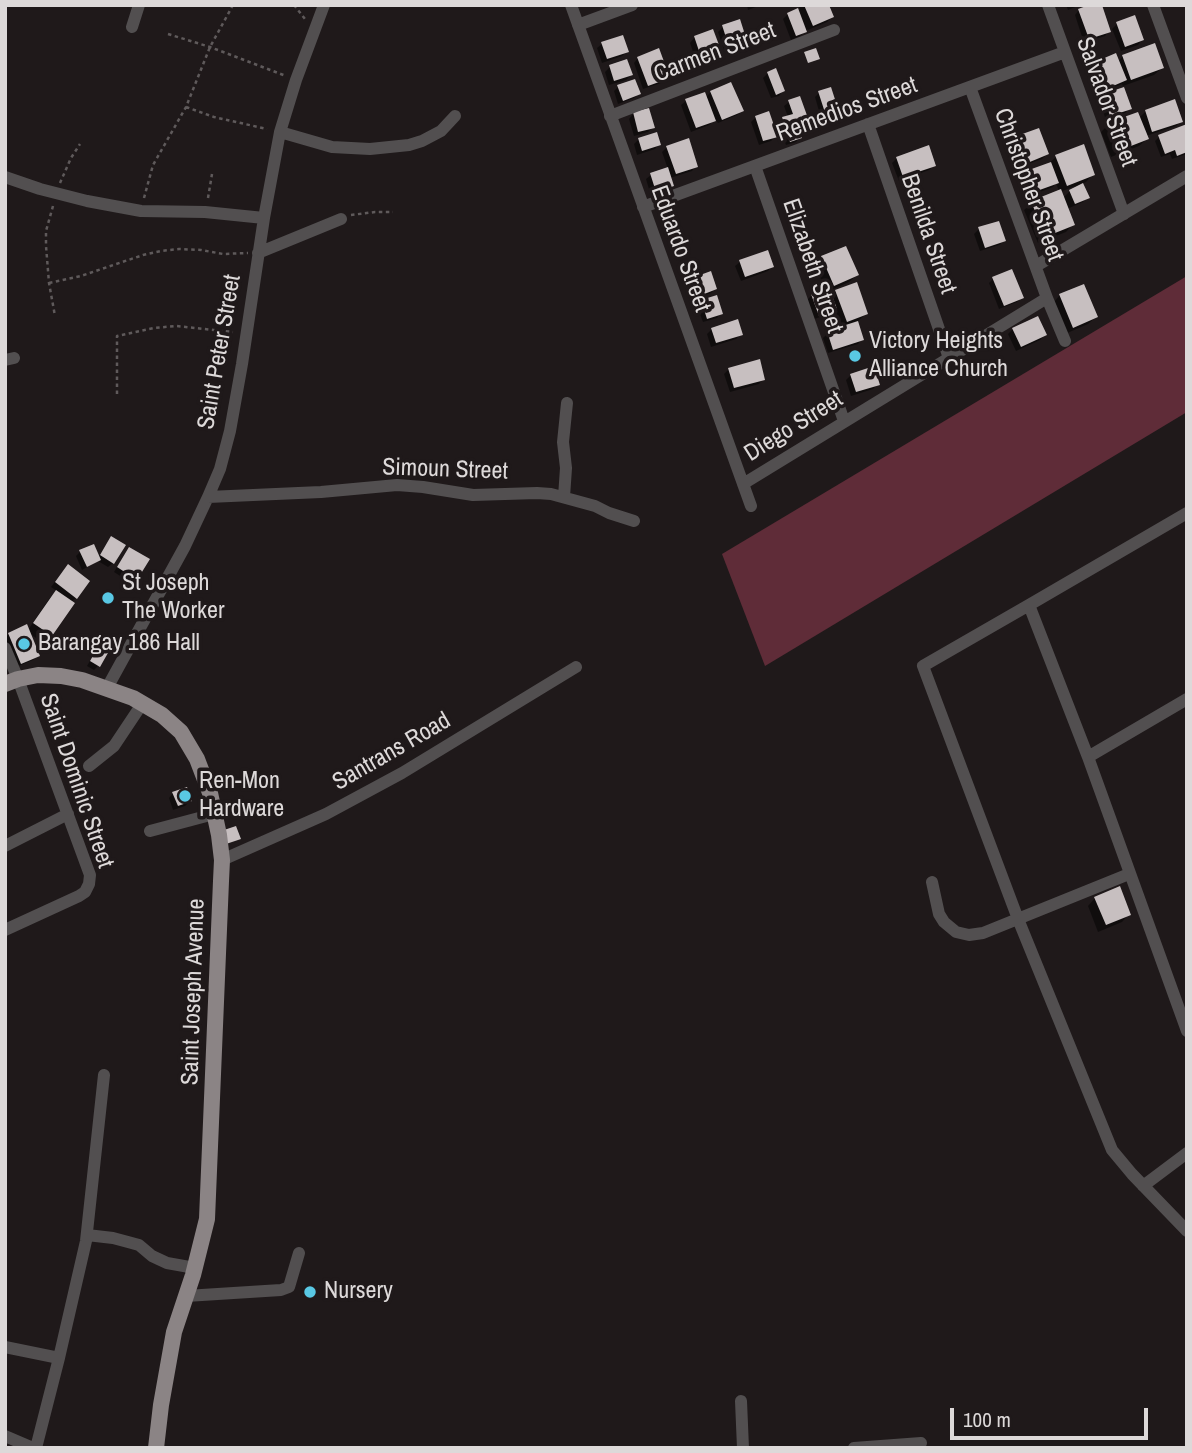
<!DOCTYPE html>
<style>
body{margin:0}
#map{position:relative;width:1192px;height:1453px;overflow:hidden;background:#1f191a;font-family:"Archivo Narrow",sans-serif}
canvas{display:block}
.frame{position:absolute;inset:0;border:7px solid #ddd9d9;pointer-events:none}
.scale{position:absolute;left:950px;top:1408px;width:198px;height:32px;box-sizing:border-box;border:4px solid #ddd9d9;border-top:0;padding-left:9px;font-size:21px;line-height:24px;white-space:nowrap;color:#ddd9d9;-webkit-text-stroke:5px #1f191a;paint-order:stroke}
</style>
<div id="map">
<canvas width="1192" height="1453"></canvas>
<div class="frame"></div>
<div class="scale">100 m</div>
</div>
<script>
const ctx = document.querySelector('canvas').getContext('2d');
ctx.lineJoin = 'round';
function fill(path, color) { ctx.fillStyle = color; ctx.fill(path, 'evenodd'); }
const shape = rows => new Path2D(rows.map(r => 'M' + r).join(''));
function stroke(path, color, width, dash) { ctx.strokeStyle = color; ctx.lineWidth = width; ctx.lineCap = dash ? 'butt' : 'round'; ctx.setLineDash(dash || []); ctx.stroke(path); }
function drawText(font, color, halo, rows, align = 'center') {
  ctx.font = font + ' "Archivo Narrow",sans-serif'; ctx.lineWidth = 7; ctx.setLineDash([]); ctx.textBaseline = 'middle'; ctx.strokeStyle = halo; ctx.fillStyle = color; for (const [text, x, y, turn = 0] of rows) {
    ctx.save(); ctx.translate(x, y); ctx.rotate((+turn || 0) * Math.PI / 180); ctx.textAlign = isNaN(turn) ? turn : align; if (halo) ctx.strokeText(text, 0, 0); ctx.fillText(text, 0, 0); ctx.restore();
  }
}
fill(shape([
 [1187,276,1187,412,765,666,722,554]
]), '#5f2c38');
fill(shape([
 [747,5,761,5,748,10],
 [798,5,827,5,832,17,827,22,808,30,808,29,800,36,791,40,783,19,788,14,800,10],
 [1066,5,1080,5,1068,10],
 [1079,10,1109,31,1105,36,1084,43,1075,15],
 [1117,24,1142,40,1138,45,1121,51,1112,29],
 [723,27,745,40,740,45,724,50,718,32],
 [712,31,720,52,715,57,697,63,690,43,694,38],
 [602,44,627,52,622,56,602,63,597,48],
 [1123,56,1162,68,1154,75,1123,86,1122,84,1101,92,1091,68,1096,64,1118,62],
 [638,58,668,77,664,82,643,89,634,63],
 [610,67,631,75,626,80,609,85,605,72],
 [768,73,783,91,779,96,771,98,763,78],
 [618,87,639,94,634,98,618,104,614,91],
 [711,92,742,111,737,115,718,123,715,119,709,125,691,132,681,105,686,101,705,98],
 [819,93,839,117,834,122,823,125,815,97],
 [1104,96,1130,108,1125,113,1106,120,1099,100],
 [789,102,807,120,803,125,797,127,800,137,796,142,786,145,778,124,783,119,788,117,784,106],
 [648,110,653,127,648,132,634,136,629,119,633,114],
 [1146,111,1181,121,1176,126,1146,136,1147,139,1139,146,1111,157,1101,132,1108,125,1139,118],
 [756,117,776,136,771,141,759,145,751,122],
 [1187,128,1187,154,1172,159,1170,154,1161,157,1155,141,1159,137],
 [639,139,659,144,655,149,637,155,634,144],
 [1015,139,1047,154,1042,159,1020,167,1011,143],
 [667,147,696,166,692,171,670,178,672,186,668,191,651,196,646,179,651,175,668,169,662,152],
 [1056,157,1093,174,1086,182,1081,184,1088,197,1083,202,1067,209,1073,224,1066,232,1038,243,1024,210,1032,203,1059,191,1056,183,1053,187,1029,196,1022,177,1027,173,1048,164],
 [1075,186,1063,198,1060,192],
 [897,158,934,165,929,170,899,181,892,163],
 [979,229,1004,241,999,245,980,251,974,234],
 [822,257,857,275,849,282,829,291,831,297,836,291,866,314,857,322,862,339,858,344,828,353,823,338,828,333,840,329,833,311,830,314,814,319,807,300,812,295,826,291,815,265],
 [740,262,772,266,768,271,741,281,735,266],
 [693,279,715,289,711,293,694,299,689,284],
 [993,279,1022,297,1017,302,999,309,989,283],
 [1060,295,1096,317,1088,324,1065,334,1053,303],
 [702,302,721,313,717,318,703,322,697,306],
 [712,329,741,334,736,339,711,347,707,334],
 [1013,329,1045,335,1040,340,1016,351,1008,334],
 [729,369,763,379,759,384,730,392,724,374],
 [851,375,878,384,873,389,851,396,846,380],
 [111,539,113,563,108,567,98,561,82,570,76,556,80,552,98,557],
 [130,549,136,578,131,583,114,572,125,554],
 [63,571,76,598,71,602,51,635,43,643,29,633,38,655,33,660,16,667,5,641,5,638,9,634,28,630,49,599,57,591,51,587],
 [103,641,98,666,94,670,87,666,99,645],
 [173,793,190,801,185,806,173,810,169,798],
 [1095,898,1129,914,1122,922,1098,932,1088,906]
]), '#0007');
fill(shape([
 [804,5,829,5,834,17,813,26],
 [1089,5,1102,5,1111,32,1089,39,1078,9],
 [798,8,807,32,796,36,787,13],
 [1135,15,1144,40,1125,47,1116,22],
 [740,19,747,41,729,47,722,25],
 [713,29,722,53,702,60,694,36],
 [623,35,629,52,607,59,601,42],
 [1155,43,1164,68,1131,80,1122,55],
 [659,48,670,78,648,86,637,57],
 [816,48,820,59,808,63,804,52],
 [1116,53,1127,80,1106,89,1095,62],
 [627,59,633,75,614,81,609,65],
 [776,68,785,91,776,95,767,72],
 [635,79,641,94,623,101,617,85],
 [731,82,744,111,722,120,710,91],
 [831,87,841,118,828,122,818,91],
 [1124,87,1132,109,1110,116,1103,94],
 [705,92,716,121,696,128,685,99],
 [800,96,809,121,798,125,802,138,790,142,782,117,793,114,788,100],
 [1175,99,1183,122,1152,132,1145,110],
 [649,108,655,128,638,132,633,112],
 [769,111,778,137,763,141,755,116],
 [1138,112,1149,139,1118,151,1107,123],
 [1187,124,1187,152,1177,156,1175,150,1165,154,1158,135],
 [1039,128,1049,154,1025,164,1014,137],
 [657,132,661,145,642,151,638,138],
 [689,138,698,167,676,174,666,146],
 [1084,144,1095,175,1067,186,1055,155],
 [929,145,936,166,903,177,896,157],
 [1051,162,1059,183,1034,192,1026,171],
 [668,167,674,186,656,192,650,173],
 [1083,183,1090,198,1075,204,1069,190],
 [1061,189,1075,225,1045,237,1031,201],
 [999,221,1006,241,985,248,978,227],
 [846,246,859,275,834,286,821,256],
 [768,250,774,267,745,277,739,260],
 [1012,269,1024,298,1004,306,992,277],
 [711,271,717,289,699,296,692,278],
 [857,282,868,314,847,322,835,290],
 [1084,284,1098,317,1073,328,1059,294],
 [829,287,837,309,819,316,811,294],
 [717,295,723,314,707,319,701,300],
 [1038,316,1047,335,1021,347,1012,328],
 [738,319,743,335,716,343,711,328],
 [858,321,864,340,833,350,827,331],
 [760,359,765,380,734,388,728,368],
 [874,366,880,385,856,392,850,374],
 [111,536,126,545,114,564,100,555],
 [94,544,101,560,87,567,79,550],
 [129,547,150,559,137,580,117,567],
 [68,564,90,581,77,599,55,582],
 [56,590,75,603,52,636,33,623],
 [27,624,40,656,21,664,8,633],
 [103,638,113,644,100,667,90,661],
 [187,787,192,801,178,806,172,792],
 [236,826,241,839,226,844,221,831],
 [1120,886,1131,915,1106,925,1094,897]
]), '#c7bfc0');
stroke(shape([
 [294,5,305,19],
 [168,34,210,47,286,76],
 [186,107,214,117,267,129],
 [60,183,71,158,80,144],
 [144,198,153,165,186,107,210,47,233,5],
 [208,198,212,174],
 [53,206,46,231,46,246,49,283,55,316],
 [351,215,375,212,393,212],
 [49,283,81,276,143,255,161,251,179,249,201,250,223,254,248,253],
 [117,394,117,336,154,328,176,326,233,332]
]), '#5f5a5b', 2.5, [3.5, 3.5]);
stroke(shape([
 [571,5,751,506],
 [1048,5,1124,214],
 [1153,5,1187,98],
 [578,25,632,5],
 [132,27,139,5],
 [970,87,1047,298,1065,341],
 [610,116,834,30],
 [868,124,949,358],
 [280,132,332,147,370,149,409,145,422,141,441,131,455,116],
 [755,166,844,421],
 [5,177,40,189,87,201,141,211,205,212,264,218],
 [643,207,1065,52],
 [258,253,341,219],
 [1036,266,1187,176],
 [5,360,14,358],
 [743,484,1047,298],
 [208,497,321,492,397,485,423,487,473,495,537,493,551,494,595,506,609,513,634,521],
 [564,497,566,468,563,442,567,403],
 [1187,513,1029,605,923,666,1018,919,1112,1150,1132,1174,1187,1231],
 [1029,605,1088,757,1187,1031],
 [5,648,18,679,90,875,89,884,85,892,79,896,5,930],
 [107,688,185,546,208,497,220,469,230,431,242,364,264,218,280,132,296,80,324,5],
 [1088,757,1187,699],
 [89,766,114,746,142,704],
 [150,831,214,814],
 [5,846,68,814],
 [222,860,326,814,402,773,576,667],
 [932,882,939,914,944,922,956,932,969,935,983,933,1129,874],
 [1143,1186,1187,1153],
 [87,1235,113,1238,128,1242,139,1245,152,1256,167,1263,195,1268],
 [186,1296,281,1290,289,1287,299,1253],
 [5,1347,59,1358],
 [741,1401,743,1448],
 [5,1436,33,1448],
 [36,1448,59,1358,86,1241,104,1075],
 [854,1448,921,1443]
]), '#524f50', 12);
stroke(shape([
 [5,684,18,679,38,675,61,676,82,680,133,698,162,715,181,732,197,759,210,793,219,835,222,860,221,881,207,1219,193,1275,174,1332,161,1405,156,1448]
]), '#8b8485', 16);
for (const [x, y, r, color] of [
 [855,356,7,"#59c8e4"],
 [108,598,7,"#59c8e4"],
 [24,644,7,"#59c8e4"],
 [185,796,7,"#59c8e4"],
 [310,1292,7,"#59c8e4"]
]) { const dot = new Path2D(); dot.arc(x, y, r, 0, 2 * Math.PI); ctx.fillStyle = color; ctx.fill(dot); stroke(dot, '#1f191a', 2.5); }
drawText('24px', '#ddd9d9', '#1f191a', [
 ["Carmen Street",715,53,-21],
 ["Salvador Street",1106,102,70],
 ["Remedios Street",847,110,-20],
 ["Christopher Street",1028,185,70],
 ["Benilda Street",928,234,71],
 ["Eduardo Street",680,249,70],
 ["Elizabeth Street",812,266,71],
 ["Saint Peter Street",220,352,-80],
 ["Diego Street",794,427,-32],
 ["Simoun Street",445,470,2],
 ["Santrans Road",392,752,-30],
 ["Saint Dominic Street",76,781,71],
 ["Saint Joseph Avenue",194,992,-88]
]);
drawText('24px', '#ddd9d9', '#1f191a', [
 ["Victory Heights",869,342],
 ["Alliance Church",869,370],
 ["St Joseph",122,584],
 ["The Worker",122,612],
 ["Barangay 186 Hall",38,644],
 ["Ren-Mon",199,782],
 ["Hardware",199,810],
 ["Nursery",324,1292]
], 'left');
</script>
